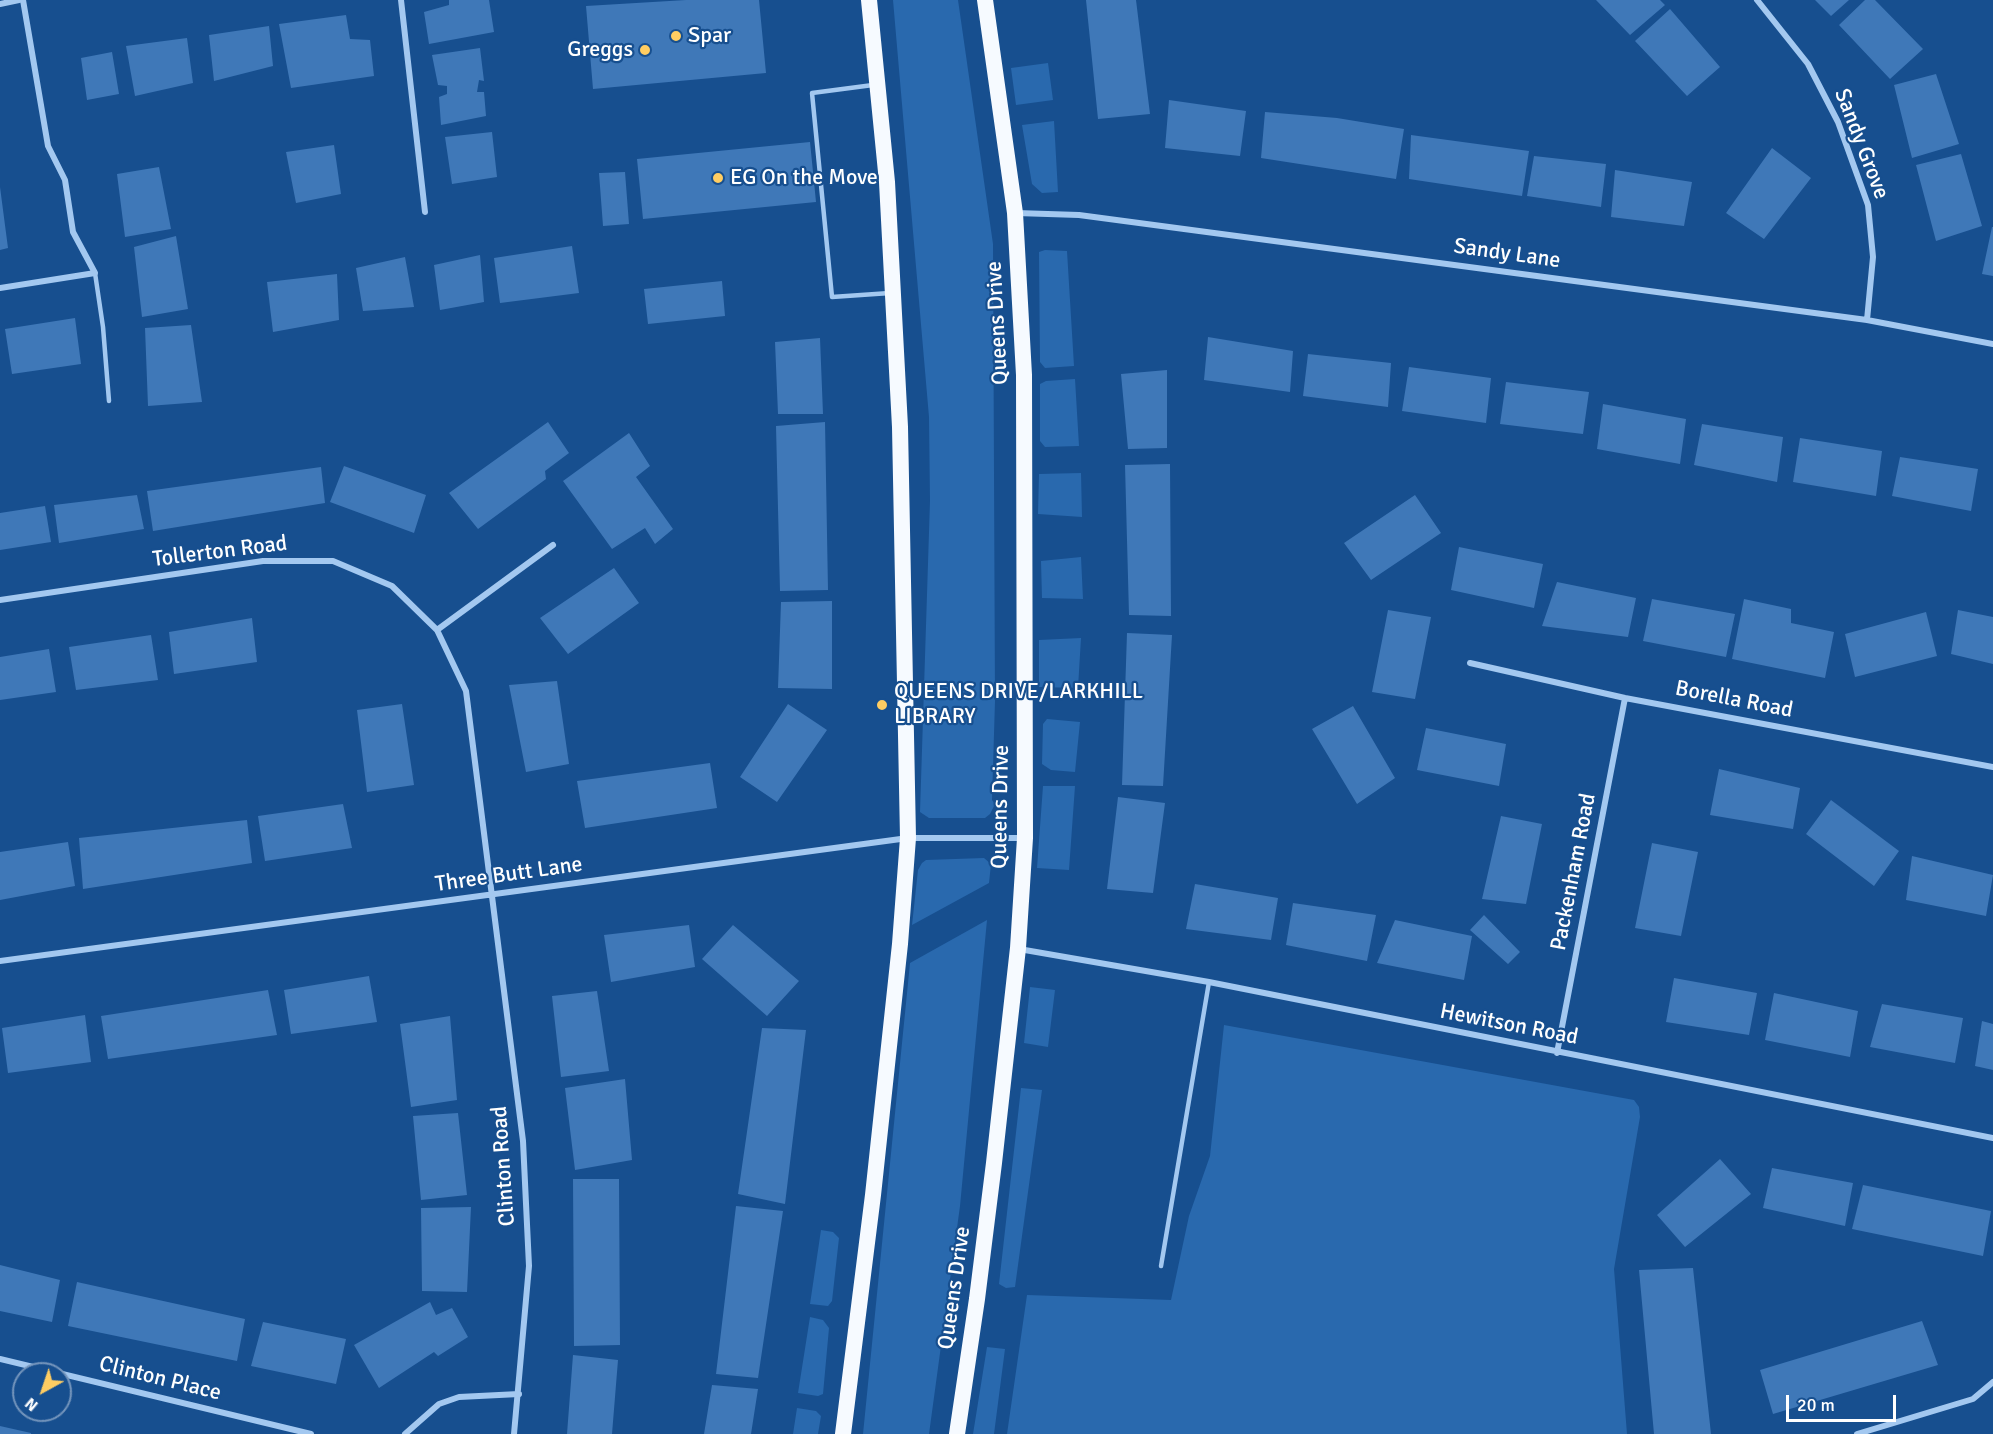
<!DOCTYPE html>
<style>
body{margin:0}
#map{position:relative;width:1993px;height:1434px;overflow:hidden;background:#174f8f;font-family:Signika,sans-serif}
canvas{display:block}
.north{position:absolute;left:12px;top:1362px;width:60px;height:60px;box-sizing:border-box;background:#174f8f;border:2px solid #7495bc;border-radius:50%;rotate:220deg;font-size:16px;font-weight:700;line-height:24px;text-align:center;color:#fff}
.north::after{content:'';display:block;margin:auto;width:21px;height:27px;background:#ffcd62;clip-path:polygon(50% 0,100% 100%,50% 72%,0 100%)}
.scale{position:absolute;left:1786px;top:1395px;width:110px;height:27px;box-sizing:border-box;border:3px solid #fff;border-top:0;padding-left:8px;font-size:18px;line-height:21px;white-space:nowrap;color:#fff;-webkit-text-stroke:4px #174f8f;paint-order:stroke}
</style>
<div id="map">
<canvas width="1993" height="1434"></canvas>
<div class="north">N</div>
<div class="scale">20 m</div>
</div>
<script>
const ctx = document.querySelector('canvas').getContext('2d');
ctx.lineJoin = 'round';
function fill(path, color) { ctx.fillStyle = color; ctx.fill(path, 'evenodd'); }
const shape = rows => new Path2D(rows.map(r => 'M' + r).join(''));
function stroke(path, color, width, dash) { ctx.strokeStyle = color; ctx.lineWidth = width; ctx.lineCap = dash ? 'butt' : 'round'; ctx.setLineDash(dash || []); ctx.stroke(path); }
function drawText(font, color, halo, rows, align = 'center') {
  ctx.font = font + ' Signika,sans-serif'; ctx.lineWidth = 4.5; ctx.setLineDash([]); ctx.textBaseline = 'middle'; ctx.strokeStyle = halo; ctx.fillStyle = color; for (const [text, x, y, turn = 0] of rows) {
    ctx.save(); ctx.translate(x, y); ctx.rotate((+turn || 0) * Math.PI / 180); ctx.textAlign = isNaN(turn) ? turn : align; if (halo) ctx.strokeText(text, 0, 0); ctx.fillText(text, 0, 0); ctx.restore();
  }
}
fill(shape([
 [893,0,958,0,993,244,995,701,992,800,995,804,990,814,985,818,929,818,920,812,930,501,929,417],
 [1048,63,1053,100,1016,105,1011,68],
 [1054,121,1058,192,1042,193,1032,184,1022,125],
 [1045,250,1067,251,1074,366,1045,368,1040,362,1039,252],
 [1075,379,1079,446,1045,447,1040,441,1040,384,1046,381],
 [1081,473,1082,517,1038,514,1039,474],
 [1081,557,1083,599,1042,598,1041,561],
 [1081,638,1078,688,1039,687,1039,640],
 [1047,719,1080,722,1075,772,1051,770,1042,764,1043,724],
 [1043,786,1075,786,1069,870,1037,868],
 [984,858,991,864,989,883,912,925,918,870,922,863,926,860],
 [987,920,960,1206,929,1434,863,1434,910,963],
 [1030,987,1055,990,1048,1047,1024,1043],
 [1224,1025,1634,1100,1639,1107,1640,1117,1614,1269,1627,1434,1007,1434,1027,1295,1171,1300,1189,1216,1210,1156],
 [1021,1088,1042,1090,1015,1287,1006,1288,999,1284],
 [821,1230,833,1232,839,1238,832,1301,828,1306,810,1304],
 [810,1317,823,1320,829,1328,823,1394,818,1396,798,1393],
 [987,1347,1005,1349,994,1434,973,1434],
 [797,1408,816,1411,821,1416,818,1434,793,1434]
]), '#2969ae');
fill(shape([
 [449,0,489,0,494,32,429,44,424,12,449,5],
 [686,0,759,0,766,73,593,89,586,6],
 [1086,0,1136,0,1150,114,1098,119],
 [1596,0,1660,0,1665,5,1630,35],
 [1815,0,1849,0,1831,16],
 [1865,0,1875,0,1923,49,1890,79,1839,25],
 [1670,9,1720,67,1687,96,1635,41],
 [346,15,350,39,370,40,374,76,291,88,279,24],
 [269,26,273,66,214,81,209,35],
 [187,38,193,83,135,96,126,46],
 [480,48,484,81,479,80,477,92,484,92,486,116,441,125,439,97,447,94,447,86,438,85,432,55],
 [112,52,119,94,87,100,81,58],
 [1936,74,1959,144,1912,158,1894,85],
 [1169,100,1246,111,1240,156,1165,148],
 [1265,112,1337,118,1404,129,1396,179,1261,158],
 [492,132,497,177,452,184,445,137],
 [1411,135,1529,151,1522,196,1409,179],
 [810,142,816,202,643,219,637,159],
 [334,145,341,194,296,203,286,152],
 [1772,148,1811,178,1764,239,1726,213],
 [1961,154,1982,226,1936,241,1916,165],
 [1534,156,1606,164,1601,207,1527,196],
 [159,167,171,229,125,237,117,174],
 [1615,170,1692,182,1684,226,1611,217],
 [625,172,629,224,603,226,599,173],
 [0,187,8,248,0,250],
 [1992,227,1993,227,1993,276,1982,274],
 [176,236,188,309,142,317,134,247],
 [572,246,579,293,500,303,494,258],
 [480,255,484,302,440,310,434,265],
 [405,257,414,307,363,311,356,268],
 [337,274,339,320,273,332,267,282],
 [722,281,725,316,648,324,644,289],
 [75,318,81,364,12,374,5,329],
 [191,325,202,402,148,406,145,328],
 [1208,337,1293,351,1290,392,1204,380],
 [820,338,823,414,778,414,775,342],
 [1308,354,1391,363,1388,407,1303,396],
 [1409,367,1491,378,1486,423,1402,411],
 [1167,370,1167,448,1128,449,1121,374],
 [1506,382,1589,392,1583,434,1500,424],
 [1603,404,1686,419,1680,464,1597,449],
 [548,422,569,453,545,471,546,479,478,529,449,493],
 [825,422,828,590,780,591,776,426],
 [1702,424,1783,437,1777,482,1694,465],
 [629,433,650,466,636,477,673,529,655,544,645,528,612,549,563,481],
 [1800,438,1882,451,1876,496,1793,482],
 [1900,457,1978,469,1971,511,1892,496],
 [1170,464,1171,616,1129,615,1125,465],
 [344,466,426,495,414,533,330,502],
 [321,467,325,503,153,531,147,491],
 [137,495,144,529,59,543,54,505],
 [1415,495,1441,533,1371,580,1344,543],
 [45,506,51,542,0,550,0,513],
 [1459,547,1543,564,1534,608,1451,590],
 [614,568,639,603,568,654,540,618],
 [1557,582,1636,598,1628,637,1542,626],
 [1652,599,1735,614,1726,657,1643,641],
 [1744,599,1791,609,1791,623,1834,632,1825,678,1732,659],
 [832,601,832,689,778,688,781,602],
 [1388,610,1431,617,1415,699,1372,692],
 [1958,610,1993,617,1993,664,1951,654],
 [1926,612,1937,656,1855,677,1845,634],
 [252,618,257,662,174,674,169,632],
 [1127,633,1172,635,1163,786,1122,785],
 [151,635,158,680,76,690,69,647],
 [49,649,56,692,0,700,0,657],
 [557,681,569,764,526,772,509,685],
 [402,704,414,785,367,792,357,710],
 [788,704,827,730,777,802,740,777],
 [1353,706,1395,778,1357,804,1312,729],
 [1426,728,1506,744,1499,786,1417,770],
 [710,763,717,808,585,828,577,781],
 [1719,769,1800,788,1793,829,1710,815],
 [1118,797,1165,803,1153,893,1107,889],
 [1831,800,1899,851,1874,886,1806,834],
 [343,804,352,848,265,861,258,816],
 [1501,816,1542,824,1526,904,1482,899],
 [247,820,252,863,83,889,79,838],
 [68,842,75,886,0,900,0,852],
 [1652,843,1698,852,1681,936,1635,928],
 [1912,856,1993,875,1986,916,1906,900],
 [1195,884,1278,898,1271,940,1186,929],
 [1293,903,1376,915,1367,961,1286,945],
 [1484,915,1520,952,1508,964,1470,930],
 [1395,920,1472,936,1464,980,1377,963],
 [689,925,695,967,611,982,604,935],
 [733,925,799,981,767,1016,702,959],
 [369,976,377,1022,291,1034,284,990],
 [1674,978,1757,993,1749,1035,1666,1022],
 [268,990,277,1035,108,1059,101,1016],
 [597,991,609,1071,561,1077,552,996],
 [1774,993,1858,1011,1850,1057,1765,1040],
 [1882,1004,1963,1018,1955,1063,1870,1047],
 [85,1015,91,1062,8,1073,2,1028],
 [450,1016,457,1100,411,1107,400,1024],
 [1982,1021,1993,1024,1993,1070,1975,1066],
 [762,1028,806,1030,785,1204,738,1194],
 [625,1079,632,1160,575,1170,565,1088],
 [458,1113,467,1195,421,1200,413,1116],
 [1720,1159,1751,1194,1685,1247,1657,1215],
 [1772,1168,1853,1183,1845,1226,1763,1208],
 [573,1179,619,1179,620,1345,574,1346],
 [1863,1185,1991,1211,1983,1256,1852,1229],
 [736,1206,783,1211,758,1378,716,1374],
 [471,1207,467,1292,422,1291,421,1208],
 [0,1265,60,1280,52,1322,0,1311],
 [1693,1268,1711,1434,1654,1434,1639,1270],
 [77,1282,245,1319,237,1361,68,1326],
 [430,1302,436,1315,452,1308,468,1337,438,1356,434,1352,379,1388,354,1345],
 [1922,1321,1938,1365,1773,1414,1760,1370],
 [263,1322,346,1339,336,1384,251,1366],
 [573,1355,618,1360,612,1434,567,1434],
 [712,1385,758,1389,751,1434,704,1434],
 [0,1426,31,1433,31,1434,0,1434]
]), '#3f78b8');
stroke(shape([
 [873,85,812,93,832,297,890,293],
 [95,273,103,327,109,401],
 [1161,1266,1209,982]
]), '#a3c8f0', 4.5);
stroke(shape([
 [401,0,425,212],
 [1757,0,1808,64,1838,122,1868,205,1873,257,1867,320],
 [0,4,19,0],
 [1016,213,1079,215,1867,320,1993,344],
 [0,288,95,273,73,232,65,180,48,146,23,0],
 [0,600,263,561,333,561,392,586,437,630,466,691,523,1141,529,1266,514,1434],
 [437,630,553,545],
 [1470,663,1625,698,1993,767],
 [1019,949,1209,982,1993,1138],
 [0,961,908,838,1024,838],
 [1557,1053,1625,698],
 [0,1359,311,1434],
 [405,1434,439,1404,459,1397,519,1394],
 [1857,1434,1973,1399,1993,1382]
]), '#a3c8f0', 6);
stroke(shape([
 [843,1434,873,1195,900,944,908,838,900,427,887,182,869,0],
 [957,1434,977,1299,994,1163,1018,948,1025,838,1024,375,1015,213,985,0]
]), '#f6faff', 16);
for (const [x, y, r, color] of [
 [676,36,6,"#ffcd62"],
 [645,50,6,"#ffcd62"],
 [718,178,6,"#ffcd62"],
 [882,705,6,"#ffcd62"]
]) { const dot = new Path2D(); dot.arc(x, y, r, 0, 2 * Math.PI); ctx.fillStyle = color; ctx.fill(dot); stroke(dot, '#174f8f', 2); }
drawText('22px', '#fff', '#174f8f', [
 ["Spar",688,36],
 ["Greggs",633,50,"right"],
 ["EG On the Move",730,178],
 ["QUEENS DRIVE/LARKHILL",894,692],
 ["LIBRARY",894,717]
], 'left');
drawText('22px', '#fff', '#174f8f', [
 ["Sandy Grove",1861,144,69],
 ["Sandy Lane",1507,254,8],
 ["Queens Drive",998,323,-93],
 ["Tollerton Road",220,552,-7],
 ["Borella Road",1734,700,11],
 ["Queens Drive",1001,807,-89],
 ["Packenham Road",1574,872,-79],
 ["Three Butt Lane",509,875,-8],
 ["Hewitson Road",1509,1025,11],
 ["Clinton Road",504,1166,-94],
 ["Queens Drive",955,1288,-82],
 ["Clinton Place",160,1379,14]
]);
</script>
